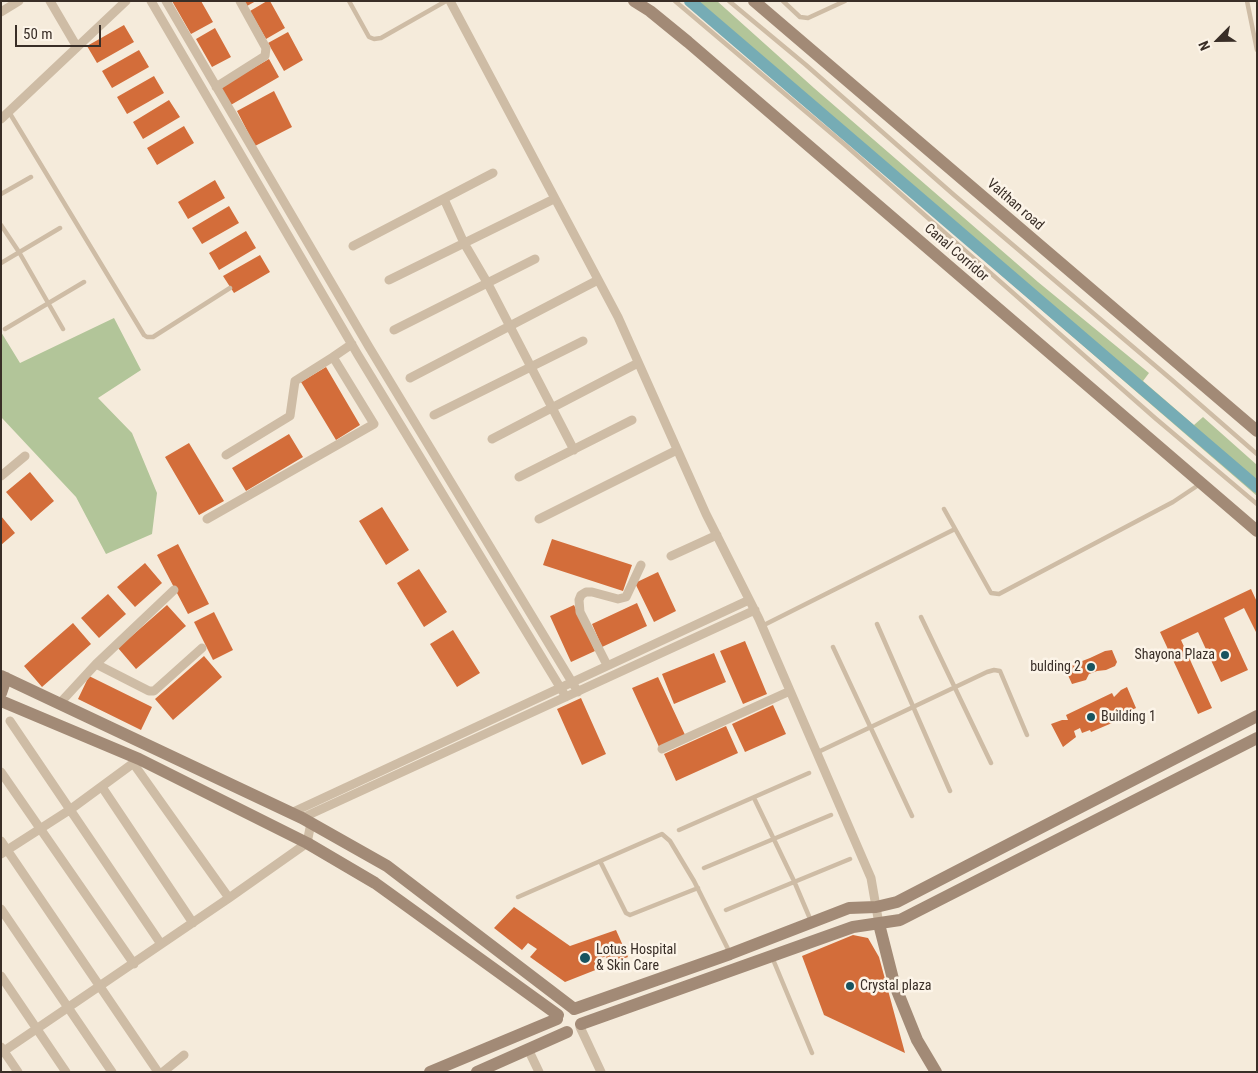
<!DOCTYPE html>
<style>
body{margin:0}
#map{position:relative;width:1258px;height:1073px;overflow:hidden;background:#f5ebdb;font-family:"Roboto Condensed",sans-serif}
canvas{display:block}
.frame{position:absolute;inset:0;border:2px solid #392e27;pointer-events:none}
.north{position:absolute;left:1193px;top:15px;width:50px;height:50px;-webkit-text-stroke:4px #fcf4e8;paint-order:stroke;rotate:247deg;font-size:14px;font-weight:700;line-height:20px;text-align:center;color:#392e27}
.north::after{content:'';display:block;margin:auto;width:18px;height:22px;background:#392e27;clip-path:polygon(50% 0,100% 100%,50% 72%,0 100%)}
.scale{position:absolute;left:15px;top:25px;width:86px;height:22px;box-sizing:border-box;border:2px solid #392e27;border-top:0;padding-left:6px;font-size:15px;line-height:18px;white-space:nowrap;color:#392e27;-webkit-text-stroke:4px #fcf4e8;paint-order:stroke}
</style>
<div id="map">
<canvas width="1258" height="1073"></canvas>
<div class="frame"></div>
<div class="north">N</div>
<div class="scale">50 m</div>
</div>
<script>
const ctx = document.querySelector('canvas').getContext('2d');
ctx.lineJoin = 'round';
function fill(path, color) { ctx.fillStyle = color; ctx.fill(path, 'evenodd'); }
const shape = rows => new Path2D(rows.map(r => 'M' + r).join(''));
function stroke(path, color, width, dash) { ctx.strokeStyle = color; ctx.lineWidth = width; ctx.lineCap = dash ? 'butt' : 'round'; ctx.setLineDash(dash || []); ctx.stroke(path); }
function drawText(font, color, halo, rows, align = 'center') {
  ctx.font = font + ' "Roboto Condensed",sans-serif'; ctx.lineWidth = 5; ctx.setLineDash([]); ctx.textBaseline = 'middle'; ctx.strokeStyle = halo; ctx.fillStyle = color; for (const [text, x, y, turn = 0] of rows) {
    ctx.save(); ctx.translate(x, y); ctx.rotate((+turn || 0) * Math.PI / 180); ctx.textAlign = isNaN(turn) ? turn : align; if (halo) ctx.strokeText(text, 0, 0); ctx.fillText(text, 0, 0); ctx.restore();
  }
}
fill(shape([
 [696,1,717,1,814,88,1038,282,1149,373,1143,381,1194,425,1203,417,1257,465,1257,496,977,254,928,210,854,139],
 [114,318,141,370,98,398,132,433,157,493,152,534,106,554,76,497,1,417,1,332,20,363]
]), '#b2c599');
stroke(shape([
 [690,1,1257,487]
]), '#76acb5', 12);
fill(shape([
 [172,1,201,1,213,22,191,34],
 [244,1,256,1,247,6],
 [267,1,270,1,285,28,266,39,250,11],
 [124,25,134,42,97,63,87,46],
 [215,28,231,57,212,67,196,39],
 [288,32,303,60,284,71,268,43],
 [139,50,149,67,112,88,102,71],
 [269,59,279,77,229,106,219,88],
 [154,76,164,93,127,114,117,97],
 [274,91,292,127,255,146,237,111],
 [169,100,180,117,143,139,133,122],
 [184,126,194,143,157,165,147,148],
 [215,180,225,198,188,219,178,202],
 [229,206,239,223,202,244,192,228],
 [246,231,256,248,219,270,209,253],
 [260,255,270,272,234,293,223,276],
 [326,367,360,425,336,440,301,382],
 [289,434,303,457,246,491,232,468],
 [189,443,224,501,199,515,165,457],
 [30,472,54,501,31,521,6,492],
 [382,507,409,550,386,565,359,521],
 [1,516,15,533,1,545],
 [552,539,632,565,623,591,543,565],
 [178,544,209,604,188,614,157,555],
 [145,563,162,583,135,607,117,587],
 [419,569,447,612,424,627,397,583],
 [658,572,676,611,654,622,635,583],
 [1251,589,1257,602,1257,634,1244,608,1224,618,1248,670,1221,682,1198,632,1181,640,1212,708,1198,714,1160,632],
 [108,594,126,614,99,638,81,618],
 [637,603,647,626,602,647,592,624],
 [167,605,186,626,136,669,118,648],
 [574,605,595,651,571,662,550,616],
 [214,612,233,650,213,660,194,622],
 [73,623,91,644,42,687,24,666],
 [453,630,480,673,457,687,430,644],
 [745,641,767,694,743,704,720,651],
 [1112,650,1117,662,1115,666,1106,670,1097,671,1089,674,1086,680,1072,684,1066,671,1072,665,1090,658,1105,651],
 [714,653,726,682,674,704,662,674],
 [204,656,222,677,173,720,155,699],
 [89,676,152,707,141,730,78,699],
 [658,677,686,737,660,749,632,688],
 [1127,687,1136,708,1127,712,1120,712,1118,710,1113,712,1115,719,1111,721,1112,723,1091,732,1090,730,1082,733,1080,728,1074,731,1076,737,1063,747,1051,724,1062,720,1068,720,1066,715,1112,693,1114,697,1121,690],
 [581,698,606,754,582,765,557,709],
 [773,705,786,734,745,752,732,724],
 [726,726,738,753,676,781,664,754],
 [514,907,570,946,616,930,628,957,608,964,606,956,594,961,598,969,565,982,530,957,537,949,528,943,522,950,494,928],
 [853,935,868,938,879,957,905,1053,824,1015,802,956]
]), '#d36d3a');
stroke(shape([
 [349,1,369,37,374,39,381,38,446,1],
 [675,1,844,144,1155,418,1257,504],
 [729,1,806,65,954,195,1172,380,1257,454],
 [783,1,800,17,808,18,845,1],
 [1247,1,1257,50],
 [9,112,144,335,147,337,153,337,230,288],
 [1,194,31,177],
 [1,225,19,252,63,329],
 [1,263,60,228],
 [5,329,84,282],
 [944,509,991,593,999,594,1173,502,1200,484],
 [921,617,991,763],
 [877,624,950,791],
 [762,626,955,529],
 [833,647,912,816],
 [816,753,987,672,994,670,1000,671,1027,735],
 [754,798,794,881,811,921],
 [679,830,809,773],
 [600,861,626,913,630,915,698,888],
 [704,868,831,815],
 [518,897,662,834,670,841,694,881,730,953],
 [726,910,850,859],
 [772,957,812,1053]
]), '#cebca5', 4.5);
stroke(shape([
 [50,1,77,47],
 [151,1,358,355,566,697],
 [166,1,369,347,578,692],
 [450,1,618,317,706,514,759,619,871,878,879,924],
 [1,12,19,1],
 [216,87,265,56,266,48,240,1],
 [1,119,126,1],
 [444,199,464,243,488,284,574,450],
 [353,246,493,173],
 [389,280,554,199],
 [394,330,535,259],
 [410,378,598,280],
 [434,415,583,341],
 [492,439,638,363],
 [226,455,290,416,295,381,333,357],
 [1,476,25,456],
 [519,477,632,420],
 [207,519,374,424,333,357,352,344],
 [539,519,677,450],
 [671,556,717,535],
 [96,664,149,691,154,691,202,648],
 [607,665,580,612,579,600,581,595,586,592,592,592,618,599,626,597,641,565],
 [60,703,96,664,174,590],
 [10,721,161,944],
 [662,749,790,691],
 [133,763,229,898],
 [1,772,134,964],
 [102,787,193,923],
 [291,813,749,600],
 [302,818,755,610],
 [1,841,158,1072],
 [1,854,71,809,139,759],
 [1,909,112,1072],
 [1,976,66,1072],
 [580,1027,601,1072],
 [1,1047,18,1072],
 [528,1049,539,1072],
 [1,1053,229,898,307,843,311,823],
 [163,1072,184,1055]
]), '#cebca5', 9);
stroke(shape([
 [634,1,650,11,688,42,1257,531],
 [754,1,1257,431],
 [1,676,302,818,387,866,573,1008],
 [1,693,6,678],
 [1,701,139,759,307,843,375,883,558,1015],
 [879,924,894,983,917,1040,936,1072],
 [574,1009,730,954,849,908,876,907,897,902,1257,716],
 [581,1024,853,927,900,920,1257,738],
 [430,1072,557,1019],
 [477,1072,567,1032]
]), '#a28a76', 12);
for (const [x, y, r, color] of [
 [1225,655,5,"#18545f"],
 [1091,667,5,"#18545f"],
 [1091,717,5,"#18545f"],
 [585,958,6,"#18545f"],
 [850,986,5,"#18545f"]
]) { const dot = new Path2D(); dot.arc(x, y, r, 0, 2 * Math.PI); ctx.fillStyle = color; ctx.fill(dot); stroke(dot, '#fcf4e8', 2); }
drawText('14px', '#392e27', '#fcf4e8', [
 ["Valthan road",1015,205,41],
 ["Canal Corridor",956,253,41]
]);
drawText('14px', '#392e27', '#fcf4e8', [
 ["Shayona Plaza",1215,655,"right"],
 ["bulding 2",1081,667,"right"],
 ["Building 1",1101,717],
 ["Lotus Hospital",596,950],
 ["& Skin Care",596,966],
 ["Crystal plaza",860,986]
], 'left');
</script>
